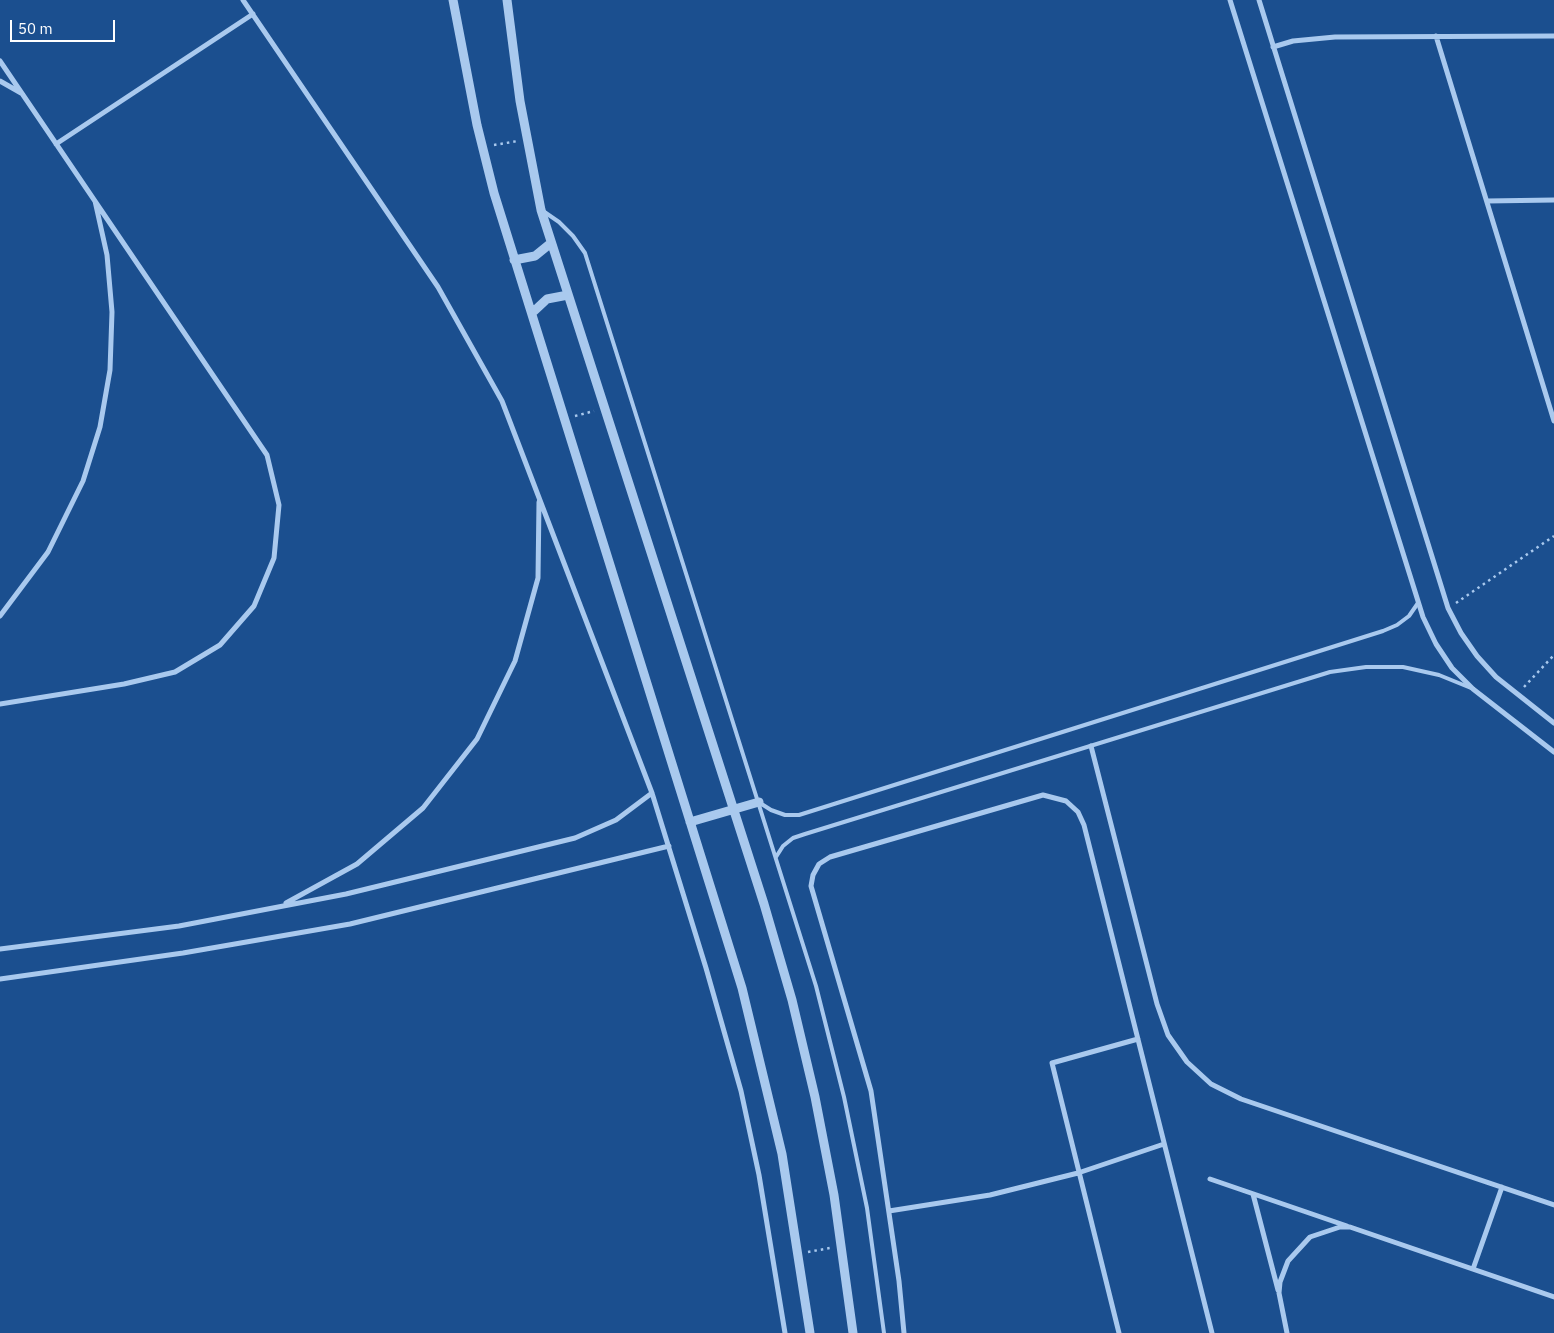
<!DOCTYPE html>
<style>
body{margin:0}
#map{position:relative;width:1554px;height:1333px;overflow:hidden;background:#1b4f8f;font-family:"IBM Plex Sans",sans-serif}
canvas{display:block}
.scale{position:absolute;left:10px;top:20px;width:105px;height:22px;box-sizing:border-box;border:2px solid #fff;border-top:0;padding-left:6px;font-size:15px;line-height:18px;white-space:nowrap;color:#fff;-webkit-text-stroke:4px #1b4f8f;paint-order:stroke}
</style>
<div id="map">
<canvas width="1554" height="1333"></canvas>
<div class="scale">50 m</div>
</div>
<script>
const ctx = document.querySelector('canvas').getContext('2d');
ctx.lineJoin = 'round';
const shape = rows => new Path2D(rows.map(r => 'M' + r).join(''));
function stroke(path, color, width, dash) { ctx.strokeStyle = color; ctx.lineWidth = width; ctx.lineCap = dash ? 'butt' : 'round'; ctx.setLineDash(dash || []); ctx.stroke(path); }
stroke(shape([
 [494,145,518,141],
 [575,416,594,411],
 [1456,603,1554,536],
 [1524,687,1554,655],
 [808,1252,830,1248]
]), '#a9c9ee', 2.5, [2.5, 4]);
stroke(shape([
 [543,211,559,222,573,236,585,253,816,986,844,1097,867,1208,884,1333],
 [760,803,771,810,785,815,799,815,1383,631,1397,625,1409,616,1418,603],
 [776,857,783,846,793,838,805,834,1330,672,1366,667,1403,667,1439,675,1471,688]
]), '#a9c9ee', 4);
stroke(shape([
 [243,0,438,287,502,401,652,793,706,968,741,1091,759,1175,785,1333],
 [1230,0,1423,617,1436,644,1452,668,1473,689,1554,752],
 [1259,0,1448,608,1461,633,1477,656,1496,677,1554,723],
 [1436,36,1554,421],
 [1273,47,1293,41,1335,37,1554,36],
 [0,61,267,455,279,505,274,558,254,606,220,645,175,672,124,684,0,704],
 [0,81,21,93],
 [56,144,253,14],
 [1487,201,1554,200],
 [0,616,48,552,83,481,100,427,110,370,112,312,107,255,95,201],
 [1091,746,1157,1004,1168,1035,1187,1062,1211,1084,1241,1099,1554,1205],
 [286,903,357,864,423,808,477,739,515,661,538,578,539,502],
 [0,949,179,926,346,894,575,838,616,820,652,793],
 [0,979,183,953,350,924,669,846],
 [1210,1179,1347,1226],
 [1253,1194,1278,1290],
 [889,1211,990,1195,1078,1173,1164,1144],
 [1473,1269,1502,1187],
 [904,1333,899,1281,871,1091,811,886,813,875,819,864,830,857,1043,795,1066,801,1078,812,1084,825,1212,1333],
 [1119,1333,1052,1063,1138,1039],
 [1287,1333,1279,1293,1280,1282,1288,1261,1310,1237,1340,1227,1350,1227,1554,1297]
]), '#a9c9ee', 5);
stroke(shape([
 [453,0,477,125,494,193,742,988,782,1154,810,1333],
 [507,0,520,101,541,210,764,904,792,1000,815,1097,834,1195,853,1333],
 [514,260,535,256,551,243],
 [532,313,547,299,568,295],
 [690,822,759,802]
]), '#a9c9ee', 9);
</script>
